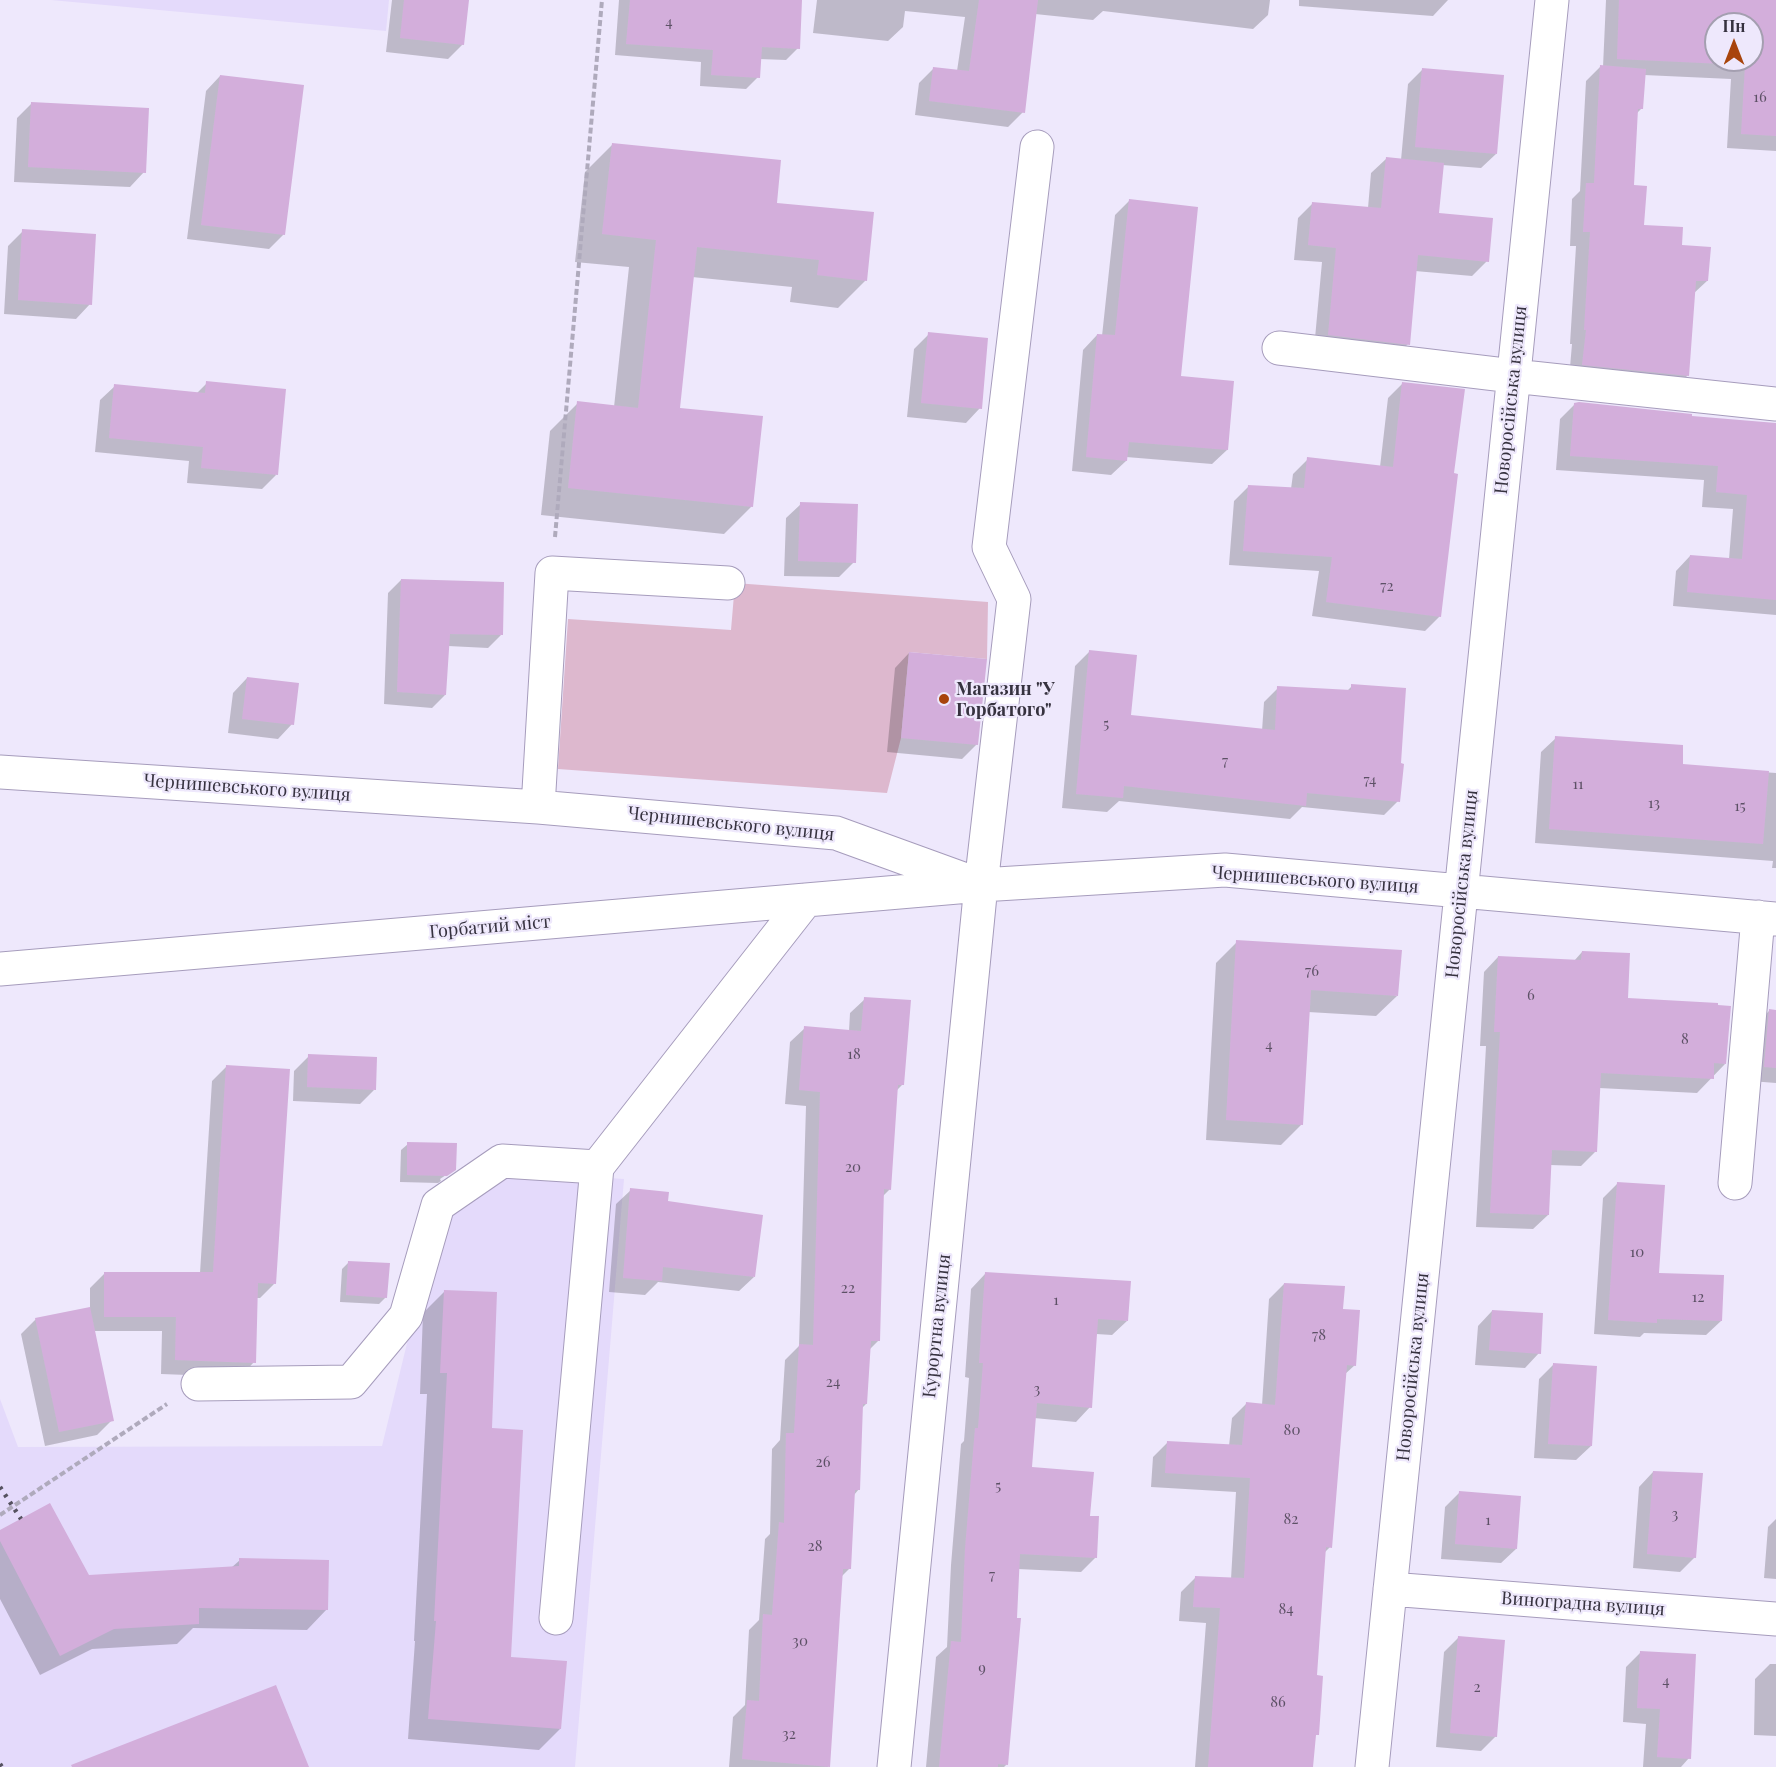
<!DOCTYPE html>
<meta charset="utf-8">
<style>
body{margin:0}
#map{position:relative;width:1776px;height:1767px;overflow:hidden;background:#eee8fc;font-family:"Playfair Display",serif}
canvas{display:block}
.north{position:absolute;left:1704px;top:12px;width:60px;height:60px;box-sizing:border-box;background:#eee8fc;border:2px solid #a49fb0;border-radius:50%;rotate:0deg;font-size:16px;font-weight:700;line-height:24px;text-align:center;color:#36323f}
.north::after{content:'';display:block;margin:auto;width:21px;height:27px;background:#a8440c;clip-path:polygon(50% 0,100% 100%,50% 72%,0 100%)}
</style>
<div id="map">
<canvas width="1776" height="1767"></canvas>
<div class="north">Пн</div>
</div>
<script>
const ctx = document.querySelector('canvas').getContext('2d');
ctx.lineJoin = 'round';
function fill(path, color) { ctx.fillStyle = color; ctx.fill(path, 'evenodd'); }
const shape = rows => new Path2D(rows.map(r => 'M' + r).join(''));
function stroke(path, color, width, dash) { ctx.strokeStyle = color; ctx.lineWidth = width; ctx.lineCap = dash ? 'butt' : 'round'; ctx.setLineDash(dash || []); ctx.stroke(path); }
function drawText(font, color, halo, rows, align = 'center') {
  ctx.font = font + ' "Playfair Display",serif'; ctx.lineWidth = 4.5; ctx.setLineDash([]); ctx.textBaseline = 'middle'; ctx.strokeStyle = halo; ctx.fillStyle = color; for (const [text, x, y, turn = 0] of rows) {
    ctx.save(); ctx.translate(x, y); ctx.rotate((+turn || 0) * Math.PI / 180); ctx.textAlign = isNaN(turn) ? turn : align; if (halo) ctx.strokeText(text, 0, 0); ctx.fillText(text, 0, 0); ctx.restore();
  }
}
fill(shape([
 [51,0,389,0,386,31],
 [493,1170,624,1179,575,1767,0,1767,0,1399,18,1447,382,1446,438,1216]
]), '#e4dafb');
fill(shape([
 [735,583,988,602,987,659,909,652,901,738,887,793,558,769,568,619,731,630]
]), '#ddb8ce');
fill(shape([
 [392,0,468,0,463,44,448,59,386,52],
 [619,0,800,0,798,48,786,60,759,59,758,77,746,89,700,86,701,62,615,55],
 [817,0,1270,0,1268,15,1253,29,1103,11,1093,20,1035,14,1023,112,1008,127,915,115,919,83,934,68,957,71,965,17,905,11,903,27,888,41,813,33],
 [1299,0,1448,0,1433,16,1299,6],
 [1606,0,1776,0,1776,151,1727,148,1731,79,1644,75,1641,109,1636,114,1633,187,1643,226,1680,247,1707,281,1693,294,1688,375,1673,390,1569,379,1572,344,1570,344,1576,246,1570,246,1572,199,1580,191,1586,81,1600,67,1603,67],
 [1716,24,1752,24,1752,60,1716,60],
 [1422,70,1496,154,1481,168,1442,165,1438,214,1487,261,1472,276,1415,271,1408,344,1393,359,1314,349,1322,262,1294,260,1298,218,1313,203,1368,208,1371,173,1386,159,1401,160,1408,84],
 [220,76,284,234,269,249,187,239,206,91],
 [32,103,144,172,130,187,14,182,17,118],
 [612,145,775,204,866,280,838,308,790,302,792,287,692,277,678,409,752,506,724,534,541,515,550,431,578,403,614,407,629,267,575,262,585,172],
 [1129,201,1179,377,1227,450,1212,464,1126,457,1126,461,1111,475,1072,471,1083,350,1097,335,1102,336,1115,215],
 [23,231,90,304,76,319,4,314,8,246],
 [929,334,980,408,966,423,907,417,914,349],
 [207,383,276,475,262,489,187,483,189,461,95,452,100,400,115,386,196,394],
 [1403,383,1452,475,1440,616,1425,631,1312,616,1319,571,1229,565,1234,501,1249,486,1291,489,1293,474,1308,459,1380,467,1388,398],
 [1575,404,1690,418,1776,424,1776,615,1673,606,1676,571,1690,556,1729,559,1733,509,1702,507,1704,480,1556,470,1560,419],
 [801,504,854,562,839,577,784,576,786,518],
 [401,580,501,635,488,648,448,646,445,695,432,708,384,704,388,593],
 [1090,651,1129,716,1262,731,1264,702,1278,688,1347,691,1352,686,1398,801,1384,815,1302,807,1290,819,1119,801,1107,812,1062,808,1075,666],
 [909,653,977,744,962,759,887,752,895,668],
 [247,678,292,724,278,739,228,733,233,693],
 [1556,738,1681,766,1776,773,1776,868,1772,868,1773,861,1535,843,1541,752],
 [1237,942,1397,996,1376,1016,1308,1012,1302,1124,1281,1145,1206,1140,1216,963],
 [1582,952,1626,1000,1725,1064,1697,1093,1599,1088,1595,1152,1581,1166,1550,1165,1548,1215,1533,1229,1476,1227,1486,1046,1480,1046,1484,972,1498,957,1574,961],
 [865,999,902,1085,896,1091,890,1189,883,1196,879,1340,869,1350,866,1404,861,1409,859,1489,854,1495,849,1569,841,1577,832,1723,828,1767,729,1767,733,1717,745,1705,749,1630,759,1620,765,1539,770,1534,772,1449,780,1440,785,1360,799,1346,806,1106,785,1104,790,1042,805,1028,849,1031,850,1013],
 [1769,1011,1776,1011,1776,1083,1750,1081,1755,1025],
 [309,1056,374,1090,360,1104,293,1101,294,1071],
 [227,1066,274,1284,260,1298,256,1298,254,1362,240,1377,161,1374,162,1331,94,1331,112,1420,97,1435,45,1446,21,1334,36,1319,90,1308,90,1288,105,1273,200,1273,212,1081],
 [408,1144,449,1173,440,1179,441,1181,438,1183,400,1182,401,1150],
 [1617,1184,1658,1274,1721,1321,1706,1335,1644,1333,1640,1337,1594,1334,1603,1198],
 [631,1190,754,1277,739,1291,658,1282,645,1295,609,1292,616,1204],
 [349,1262,386,1297,379,1304,340,1302,342,1269],
 [985,1274,1127,1321,1112,1335,1096,1334,1090,1407,1076,1422,1034,1418,1031,1469,1088,1517,1096,1557,1081,1572,1018,1569,1007,1764,1004,1767,926,1767,936,1657,947,1647,951,1565,961,1444,964,1441,969,1378,965,1377,971,1289],
 [1284,1284,1342,1310,1355,1365,1344,1375,1330,1547,1324,1553,1315,1677,1317,1734,1314,1737,1311,1767,1195,1767,1206,1623,1179,1621,1181,1592,1195,1578,1231,1579,1236,1492,1151,1487,1153,1457,1168,1442,1229,1446,1232,1418,1246,1404,1262,1405,1269,1299],
 [444,1292,490,1430,509,1658,560,1729,539,1750,408,1739,415,1641,414,1641,427,1394,420,1394,423,1313],
 [1492,1311,1539,1353,1525,1368,1475,1365,1478,1326],
 [1554,1364,1591,1446,1576,1460,1534,1458,1539,1379],
 [1653,1472,1695,1557,1680,1572,1633,1568,1639,1487],
 [1460,1492,1516,1549,1501,1563,1441,1559,1445,1507],
 [1776,1519,1776,1579,1764,1578,1768,1527],
 [0,1532,88,1577,231,1568,240,1560,327,1609,307,1630,193,1628,177,1644,92,1649,40,1675,0,1599],
 [1458,1638,1496,1736,1481,1751,1436,1747,1444,1652],
 [1641,1652,1689,1758,1681,1767,1643,1767,1646,1724,1623,1722,1626,1667],
 [1770,1664,1776,1664,1776,1736,1754,1735,1755,1679]
]), '#0003');
fill(shape([
 [404,0,469,0,464,45,400,38],
 [630,0,802,0,800,49,762,47,760,78,711,75,713,50,626,44],
 [979,0,1038,0,1025,113,929,101,933,67,969,71],
 [1619,0,1776,0,1776,136,1741,134,1745,65,1617,59],
 [1716,24,1752,24,1752,60,1716,60],
 [1600,65,1646,69,1643,109,1638,109,1634,185,1647,186,1644,225,1683,227,1682,245,1711,247,1708,281,1696,281,1689,376,1582,365,1586,330,1584,330,1590,232,1583,232,1586,183,1594,183],
 [1422,68,1504,75,1497,154,1415,147],
 [220,75,304,85,285,235,201,225],
 [31,102,149,108,146,173,28,167],
 [612,143,781,160,777,203,874,212,867,281,817,275,819,260,697,247,680,408,763,416,753,507,568,488,577,401,638,408,656,240,602,234],
 [1386,157,1444,163,1439,213,1493,218,1489,262,1418,255,1410,345,1328,335,1336,248,1308,245,1312,202,1381,208],
 [1129,199,1198,207,1181,376,1234,381,1228,450,1129,442,1127,461,1086,457,1097,334,1115,335],
 [22,229,96,234,92,305,18,300],
 [928,332,988,338,982,409,921,403],
 [206,381,286,389,278,475,201,468,203,447,109,438,114,384,205,393],
 [1402,382,1465,389,1454,473,1458,474,1441,617,1326,602,1332,557,1243,551,1248,485,1304,488,1307,457,1393,467],
 [1579,402,1692,414,1692,416,1776,423,1776,600,1687,592,1690,555,1742,559,1747,495,1716,492,1718,466,1570,456,1574,403],
 [800,502,858,504,856,563,798,561],
 [401,579,504,582,503,635,450,634,446,695,397,692],
 [1089,650,1137,655,1131,715,1275,730,1277,686,1351,690,1351,684,1406,688,1401,763,1404,764,1400,802,1307,793,1306,806,1124,786,1123,798,1076,794],
 [909,652,987,659,978,745,901,738],
 [247,677,299,683,294,725,242,719],
 [1555,736,1683,745,1683,764,1769,771,1763,844,1549,829],
 [1236,940,1402,950,1398,996,1311,990,1303,1125,1226,1120],
 [1582,951,1630,953,1628,998,1718,1003,1718,1005,1731,1006,1726,1064,1714,1063,1714,1079,1601,1073,1597,1152,1552,1150,1549,1215,1490,1213,1500,1032,1494,1032,1498,956,1581,960],
 [864,997,911,1000,904,1085,898,1085,891,1190,884,1189,880,1341,871,1341,867,1404,863,1404,860,1490,855,1490,851,1569,843,1569,830,1767,742,1759,747,1700,759,1701,763,1614,772,1615,779,1522,784,1523,786,1433,794,1433,799,1344,813,1345,820,1092,799,1090,804,1026,861,1031],
 [1769,1009,1776,1010,1776,1068,1764,1067],
 [308,1054,377,1057,376,1090,307,1087],
 [226,1065,290,1069,276,1284,258,1283,256,1363,175,1360,176,1317,104,1317,104,1272,213,1272],
 [407,1142,457,1143,456,1170,447,1176,407,1175],
 [1617,1182,1665,1185,1659,1273,1724,1275,1722,1321,1657,1319,1657,1323,1608,1320],
 [630,1188,669,1192,668,1201,763,1215,755,1277,663,1267,662,1281,623,1278],
 [348,1261,390,1263,387,1298,346,1295],
 [985,1272,1131,1281,1128,1321,1098,1319,1092,1408,1037,1403,1032,1467,1094,1472,1090,1516,1099,1516,1097,1558,1020,1554,1017,1618,1021,1618,1008,1765,998,1764,998,1767,939,1767,951,1641,961,1642,965,1549,975,1428,978,1428,983,1363,979,1363],
 [1284,1283,1345,1286,1343,1309,1360,1310,1356,1366,1347,1365,1332,1548,1326,1547,1317,1675,1323,1676,1319,1735,1316,1735,1313,1767,1208,1767,1220,1608,1193,1607,1195,1576,1244,1578,1250,1478,1165,1473,1167,1441,1242,1445,1246,1402,1275,1405],
 [444,1290,497,1292,492,1428,523,1430,511,1657,567,1661,561,1729,428,1719,436,1621,434,1621,447,1373,440,1373],
 [90,1307,114,1421,59,1432,35,1318],
 [1492,1310,1543,1313,1541,1354,1489,1350],
 [1553,1363,1597,1366,1592,1446,1548,1444],
 [1653,1471,1703,1473,1696,1558,1647,1554],
 [1459,1491,1521,1496,1517,1549,1455,1544],
 [50,1503,89,1575,239,1566,239,1558,329,1560,328,1610,199,1608,199,1624,114,1629,60,1656,0,1541,0,1530],
 [1458,1636,1505,1640,1497,1737,1450,1733],
 [1640,1651,1696,1654,1691,1759,1657,1757,1660,1709,1637,1708],
 [276,1685,309,1767,72,1767,71,1765]
]), '#d3aedb');
const minor = shape([
 [1279,348,1513,376,1776,404],
 [0,772,538,807,836,833,971,882],
 [538,807,552,573,728,583],
 [0,969,981,885,1225,870,1776,919],
 [1735,1183,1758,917],
 [198,1384,351,1382,406,1316,438,1205,502,1161,597,1167,806,900],
 [1390,1589,1776,1619],
 [556,1618,597,1167],
 [894,1767,981,885,1014,599,989,547,1037,147],
 [1372,1767,1552,0]
]);
stroke(minor, '#a69cbc', 35);
stroke(shape([
 [555,537,602,0],
 [0,1515,167,1404]
]), '#afaabc', 4, [6, 3]);
stroke(minor, '#fff', 33);
stroke(shape([
 [0,1487,21,1519],
 [0,1764,2,1767]
]), '#565260', 4.5, [3, 6]);
for (const [x, y, r, color] of [
 [944,699,6,"#a8440c"]
]) { const dot = new Path2D(); dot.arc(x, y, r, 0, 2 * Math.PI); ctx.fillStyle = color; ctx.fill(dot); stroke(dot, '#eee8fc', 2); }
drawText('15px', '#5d5166', null, [
 ["4",669,22],
 ["16",1760,97],
 ["72",1387,586],
 ["5",1106,724],
 ["7",1225,761],
 ["74",1370,780],
 ["11",1578,784],
 ["13",1654,803],
 ["15",1740,806],
 ["76",1312,971],
 ["6",1531,995],
 ["8",1685,1039],
 ["4",1269,1045],
 ["18",854,1054],
 ["20",853,1167],
 ["10",1637,1252],
 ["22",848,1288],
 ["12",1698,1297],
 ["1",1056,1300],
 ["78",1319,1335],
 ["24",833,1382],
 ["3",1037,1389],
 ["80",1292,1430],
 ["26",823,1462],
 ["5",998,1486],
 ["3",1675,1514],
 ["82",1291,1519],
 ["1",1488,1520],
 ["28",815,1546],
 ["7",992,1575],
 ["84",1286,1609],
 ["30",800,1641],
 ["9",982,1668],
 ["4",1666,1681],
 ["2",1477,1687],
 ["86",1278,1702],
 ["32",789,1734]
]);
drawText('18px', '#36323f', '#eee8fc', [
 ["Новоросійська вулиця",1511,400,-84],
 ["Чернишевського вулиця",247,788,4],
 ["Чернишевського вулиця",731,824,6],
 ["Чернишевського вулиця",1315,880,4],
 ["Новоросійська вулиця",1462,884,-84],
 ["Горбатий міст",490,927,-5],
 ["Курортна вулиця",937,1326,-84],
 ["Новоросійська вулиця",1413,1367,-84],
 ["Виноградна вулиця",1583,1604,4]
]);
drawText('bold 18px', '#36323f', '#eee8fc', [
 ["Магазин \"У",956,689],
 ["Горбатого\"",956,710]
], 'left');
</script>
